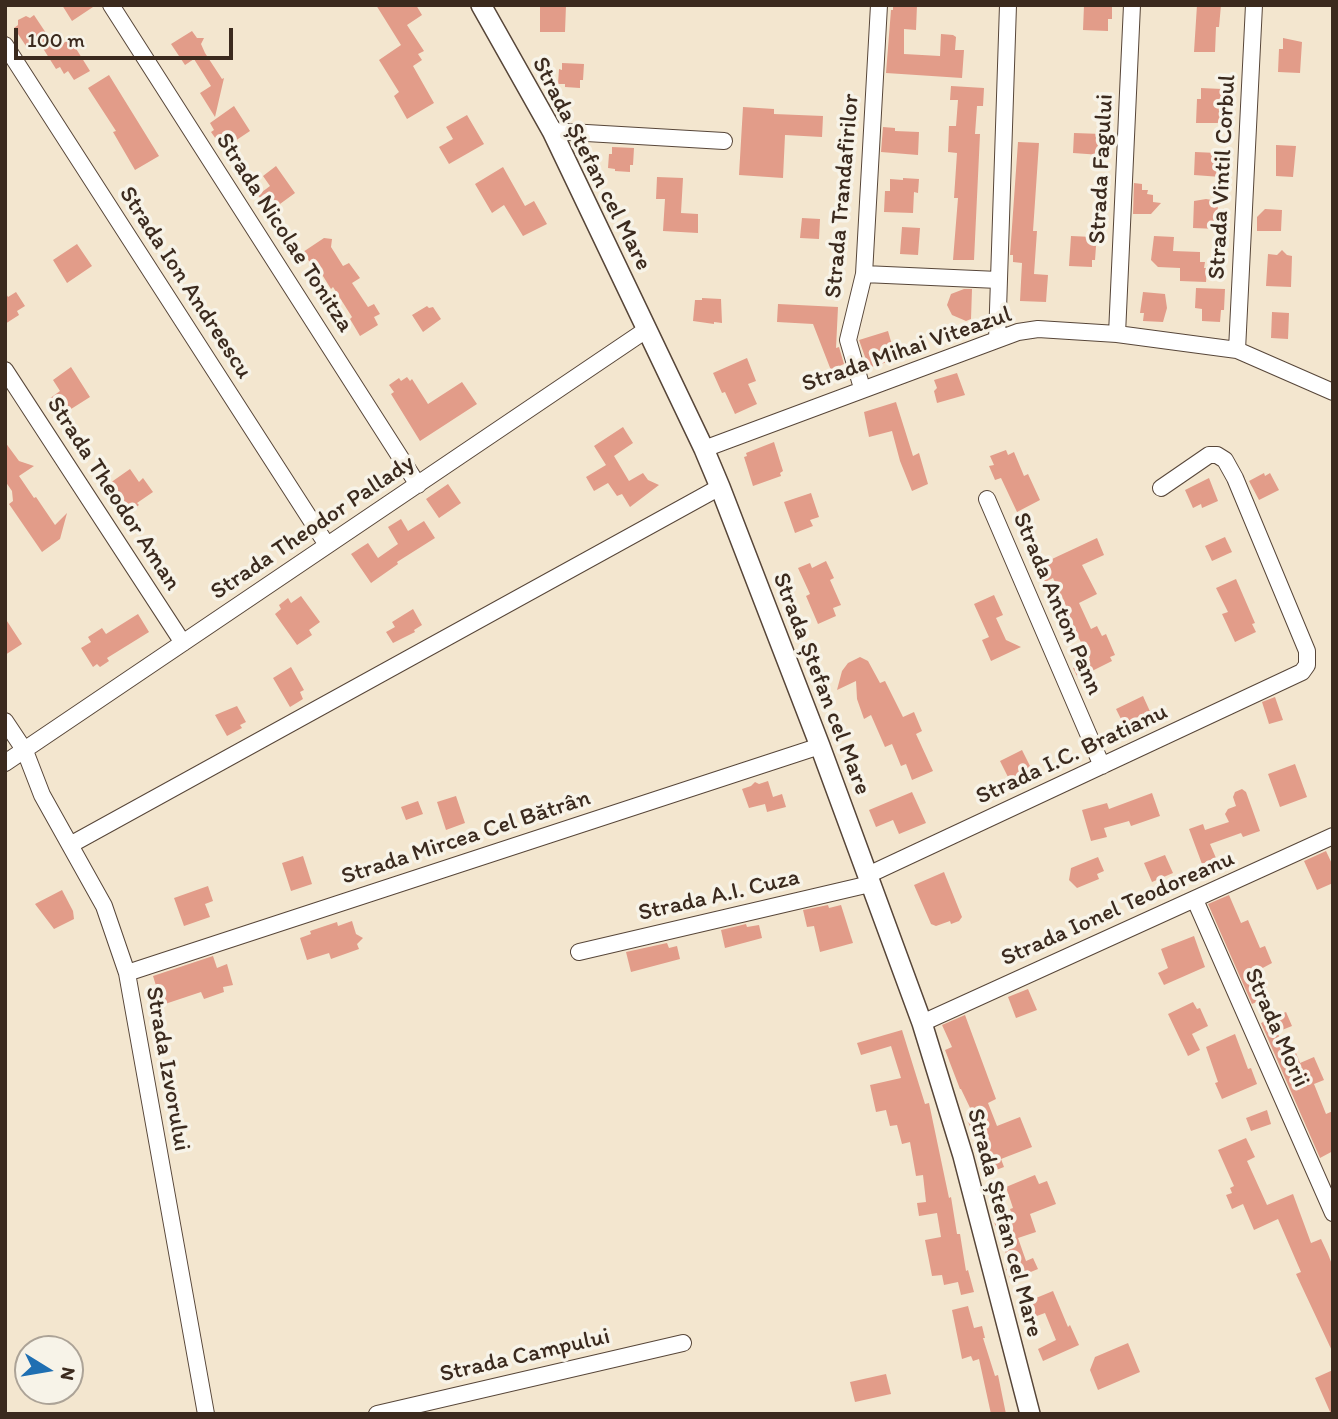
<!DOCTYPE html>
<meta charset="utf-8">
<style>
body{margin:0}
#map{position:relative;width:1338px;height:1419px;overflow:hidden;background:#f3e6cf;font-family:Itim,sans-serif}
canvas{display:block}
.frame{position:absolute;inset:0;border:7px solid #3b2a1e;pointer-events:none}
.north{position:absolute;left:14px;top:1335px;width:70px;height:70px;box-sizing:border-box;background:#f7f3e8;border:2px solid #aca397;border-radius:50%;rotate:101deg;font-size:19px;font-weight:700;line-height:28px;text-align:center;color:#3b2a1e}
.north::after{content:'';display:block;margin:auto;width:24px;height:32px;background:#1f6fb2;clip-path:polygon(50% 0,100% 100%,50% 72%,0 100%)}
.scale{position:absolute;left:14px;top:28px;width:219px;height:32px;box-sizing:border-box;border:4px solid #3b2a1e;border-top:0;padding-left:9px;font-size:21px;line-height:24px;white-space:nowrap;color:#3b2a1e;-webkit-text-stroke:5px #f7f3e8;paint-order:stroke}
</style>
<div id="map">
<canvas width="1338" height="1419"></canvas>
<div class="frame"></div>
<div class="north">N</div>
<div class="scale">100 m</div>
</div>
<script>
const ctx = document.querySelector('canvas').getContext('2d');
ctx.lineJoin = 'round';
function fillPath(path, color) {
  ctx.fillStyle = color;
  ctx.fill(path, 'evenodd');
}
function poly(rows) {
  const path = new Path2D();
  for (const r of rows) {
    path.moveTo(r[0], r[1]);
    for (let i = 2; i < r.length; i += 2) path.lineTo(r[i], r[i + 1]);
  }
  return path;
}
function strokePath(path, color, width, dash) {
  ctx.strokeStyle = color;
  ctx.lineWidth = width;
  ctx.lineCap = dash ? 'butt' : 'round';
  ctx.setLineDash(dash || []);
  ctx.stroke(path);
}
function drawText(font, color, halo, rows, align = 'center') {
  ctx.font = font + ' Itim,sans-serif';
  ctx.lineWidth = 7;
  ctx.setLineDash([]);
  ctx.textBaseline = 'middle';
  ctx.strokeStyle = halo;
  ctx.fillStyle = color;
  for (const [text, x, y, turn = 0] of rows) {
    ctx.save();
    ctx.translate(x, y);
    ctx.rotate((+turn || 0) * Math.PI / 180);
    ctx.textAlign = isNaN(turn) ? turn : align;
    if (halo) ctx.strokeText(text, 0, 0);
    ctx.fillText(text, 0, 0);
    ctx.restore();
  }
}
const building = poly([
 [62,5,96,5,72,21],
 [376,5,416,5,422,15,407,25,424,51,418,54,422,60,413,66,434,103,407,119,394,96,399,92,379,60,401,45],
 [540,5,566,5,565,32,540,32],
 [893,5,917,5,916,30,904,29,904,54,940,56,941,34,953,35,956,37,955,50,964,50,962,78,886,73,891,10,893,10],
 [1084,5,1112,5,1112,19,1108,19,1108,31,1083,30],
 [1197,5,1221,5,1219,27,1216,27,1215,52,1194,52],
 [34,15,56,48,70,39,90,71,74,80,68,71,64,74,60,67,56,69,39,42,28,49,14,28,18,25,18,20,26,16,30,18],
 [192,31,197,38,204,38,201,44,205,53,222,79,224,78,215,117,200,93,211,86,194,59,185,65,171,44],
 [1283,38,1302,42,1300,73,1278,72,1279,49,1283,49],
 [562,63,584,64,583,80,580,80,580,88,565,87,565,84,558,84,559,69,562,70],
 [109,75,159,156,135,170,113,132,116,131,88,88],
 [951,86,984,88,983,106,977,106,975,134,980,134,974,260,953,260,958,198,954,198,957,153,948,152,949,126,956,126,958,100,950,100],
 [1201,88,1222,89,1222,97,1226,97,1226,117,1220,117,1220,123,1196,123,1197,99,1201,99],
 [234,106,250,131,223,149,211,132,214,130,210,123],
 [743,107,774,109,774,114,823,116,822,137,785,135,783,178,739,175],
 [467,115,484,144,449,164,439,147,453,139,446,127],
 [883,127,895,128,895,131,919,132,918,155,881,152],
 [1074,133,1102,134,1101,155,1073,153],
 [1018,142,1039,143,1033,231,1037,231,1034,274,1048,275,1046,302,1020,301,1022,263,1013,262,1013,255,1010,255],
 [1276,145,1296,146,1293,177,1276,176],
 [612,147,634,148,633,165,630,165,630,172,615,171,615,169,608,168,609,154,612,154],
 [1195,152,1217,153,1217,161,1222,161,1221,177,1194,175],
 [276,166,295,193,269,212,258,195,270,186,263,176],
 [503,167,525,206,534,201,547,224,523,236,504,205,492,213,475,184],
 [657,177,683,178,681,213,698,214,698,233,663,231,665,199,656,199],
 [903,178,919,179,918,193,914,192,913,213,884,212,885,191,890,191,890,179,903,180],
 [1134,183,1142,184,1142,190,1148,190,1147,194,1153,195,1153,202,1161,203,1151,214,1133,214],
 [1206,199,1218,201,1217,229,1193,228,1194,201],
 [1265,209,1282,210,1281,231,1257,231,1257,217],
 [802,218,820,219,819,239,800,238],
 [902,227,920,228,918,255,900,254],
 [1071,236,1093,237,1093,246,1096,246,1095,260,1092,260,1092,267,1069,266],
 [1154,236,1174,237,1173,251,1200,252,1200,262,1205,262,1204,268,1207,268,1206,282,1180,281,1180,268,1158,267,1151,260],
 [324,238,332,239,331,247,343,266,349,263,360,278,352,283,368,307,374,304,380,314,374,317,378,325,360,336,350,319,352,317,333,287,331,289,318,268,315,270,303,252],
 [77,244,92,266,67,283,53,260],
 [1282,250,1287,255,1292,256,1291,287,1266,286,1268,254,1277,255],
 [1196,288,1225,289,1224,310,1221,310,1220,322,1202,321,1202,309,1195,308],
 [964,289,972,289,971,319,966,321,952,315,947,305,951,294],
 [5,292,8,297,16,292,25,306,17,311,19,315,5,324],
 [1143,292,1165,294,1167,308,1163,322,1143,321,1144,313,1140,313],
 [702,298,721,299,722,323,714,322,714,324,693,321,695,300,702,300],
 [778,304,838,307,836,348,839,347,844,364,835,368,834,378,813,324,777,322],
 [427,306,429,308,433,307,441,319,423,332,412,315],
 [1272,312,1289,313,1288,339,1271,338],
 [888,331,896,359,869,368,859,340],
 [747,358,756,381,748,384,757,404,735,414,725,392,722,393,713,373],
 [71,367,90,397,60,416,49,399,60,391,53,380],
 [957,373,965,395,937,403,934,391,937,388,934,380],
 [407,377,410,381,412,379,428,404,462,382,477,404,420,441,391,394,394,392,389,385,399,378,401,381],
 [896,402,913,456,919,453,928,484,912,491,900,461,892,431,869,437,864,412],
 [623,427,633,443,614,456,629,481,643,473,648,480,659,485,630,507,622,494,617,496,608,483,594,491,586,477,606,465,594,446],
 [5,442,19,461,34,466,19,476,34,498,36,497,55,525,67,513,60,539,42,552,9,504,13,501,12,491,5,481],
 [774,442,783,471,780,473,781,476,753,486,744,457,747,456,746,453],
 [1006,450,1008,455,1014,452,1024,476,1028,474,1040,500,1017,512,1001,478,995,480,989,466,994,465,990,456],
 [130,469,139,482,143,478,153,492,137,503,139,505,125,515,112,495,117,492,110,483],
 [1264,473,1265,476,1270,473,1279,490,1259,500,1249,481],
 [1209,478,1218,501,1202,508,1201,504,1193,508,1185,490],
 [448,484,461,503,439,518,426,499],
 [811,493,819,517,810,520,813,526,795,533,784,502],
 [401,519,408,531,424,521,435,538,397,562,398,564,371,583,351,554,368,543,378,558,398,544,388,527],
 [1225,537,1232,552,1212,561,1205,546],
 [1097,538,1104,555,1082,565,1097,594,1079,603,1091,629,1097,626,1102,636,1106,634,1115,655,1110,657,1112,661,1078,678,1073,668,1090,659,1073,627,1067,630,1060,614,1068,610,1053,578,1045,582,1037,566],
 [826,561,834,578,830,580,841,605,833,608,836,616,818,624,806,596,810,594,798,568,810,563,812,568],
 [1236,579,1255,623,1252,624,1256,632,1235,642,1222,614,1228,612,1216,588],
 [994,595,1003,615,996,618,1006,640,1021,647,991,661,982,640,989,637,974,604],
 [301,596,320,622,309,630,312,635,297,645,275,614,281,609,279,605,288,598,291,603],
 [413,609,422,625,414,630,415,632,393,643,386,632,395,627,392,622],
 [138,614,149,632,107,658,109,661,100,667,97,664,93,667,81,648,91,642,88,637,102,628,106,634],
 [5,618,22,644,5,655],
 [860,657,868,661,880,683,885,681,903,717,914,712,922,731,916,734,933,771,912,780,906,764,901,766,892,744,885,747,871,715,864,719,857,699,856,681,837,690,842,671,848,663],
 [291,667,304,690,300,692,303,699,290,707,273,678],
 [1143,696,1153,718,1145,722,1142,729,1136,726,1131,728,1124,725,1116,709],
 [1275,697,1283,720,1269,724,1262,702],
 [237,706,246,722,240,725,242,728,227,736,215,715],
 [1022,750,1033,772,1011,783,1000,761],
 [1295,764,1307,797,1280,807,1268,774],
 [768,781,773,797,782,794,786,807,767,812,765,804,749,808,742,789,751,786,755,782,759,784],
 [1242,789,1246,792,1260,831,1243,837,1241,833,1210,844,1216,858,1202,864,1189,829,1203,824,1205,830,1229,822,1225,814,1228,809,1236,806,1233,797,1235,792],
 [912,792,926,823,899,834,893,820,876,827,869,810],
 [1152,793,1160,816,1131,826,1129,821,1104,828,1107,837,1091,841,1082,810,1107,803,1109,809],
 [456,796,465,823,446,830,437,802],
 [418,801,423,814,406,820,401,807],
 [1326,851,1333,866,1333,883,1317,890,1304,861],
 [1165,855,1173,873,1152,882,1144,863],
 [303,856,312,884,291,891,282,863],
 [1098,857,1104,871,1097,874,1099,879,1077,888,1069,880,1071,868],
 [944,872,962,917,959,921,951,924,950,921,936,926,931,924,914,885],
 [208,886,213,901,205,904,210,917,184,926,174,898],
 [62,890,73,911,74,919,54,929,35,904],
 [1229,895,1241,923,1248,920,1260,948,1265,946,1272,963,1259,970,1267,987,1262,990,1264,995,1259,997,1261,1000,1252,1004,1208,904],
 [828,905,829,908,841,905,853,943,820,952,814,926,807,927,803,910],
 [352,921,356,934,363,938,357,944,359,949,331,959,329,953,307,960,300,938,311,934,310,931,337,922,338,926],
 [746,924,747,927,759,925,762,938,725,948,721,930],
 [1194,936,1205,967,1164,985,1158,973,1168,968,1161,949],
 [667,943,669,948,677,946,680,959,631,972,626,952],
 [213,956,217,968,227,964,233,985,223,987,224,992,204,999,201,992,162,1005,153,976],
 [1028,989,1037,1010,1016,1018,1008,997],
 [1193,1002,1197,1009,1200,1008,1208,1026,1192,1034,1200,1050,1188,1056,1168,1014],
 [1286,1012,1292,1026,1277,1032,1289,1056,1296,1053,1300,1063,1314,1057,1324,1080,1314,1084,1326,1114,1333,1111,1333,1151,1320,1158,1261,1023],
 [965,1015,996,1099,988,1103,997,1126,1020,1117,1032,1147,1001,1159,1004,1167,986,1174,974,1142,976,1141,966,1117,973,1114,961,1089,960,1089,945,1050,952,1047,942,1025],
 [902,1030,925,1104,929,1103,949,1198,951,1197,957,1234,960,1234,966,1271,968,1270,974,1292,961,1295,958,1282,944,1285,942,1275,932,1276,925,1240,941,1237,937,1213,919,1216,917,1203,926,1202,923,1175,916,1176,910,1142,902,1144,897,1125,890,1126,886,1110,876,1112,870,1085,901,1078,891,1046,861,1055,857,1043],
 [1235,1034,1248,1069,1251,1068,1257,1084,1222,1099,1215,1083,1218,1082,1206,1047],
 [1267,1110,1271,1124,1251,1131,1246,1118],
 [1246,1138,1255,1157,1247,1161,1267,1205,1293,1194,1311,1243,1321,1239,1328,1254,1333,1267,1333,1353,1296,1274,1301,1272,1278,1219,1254,1230,1243,1204,1232,1209,1226,1195,1232,1193,1230,1188,1234,1186,1218,1150],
 [1035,1175,1039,1184,1047,1181,1056,1204,1030,1214,1036,1232,1018,1238,1026,1261,1033,1258,1038,1269,1011,1280,1006,1269,1011,1267,993,1219,1011,1212,1010,1209,1013,1208,1006,1187],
 [1053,1291,1068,1327,1070,1325,1079,1345,1043,1361,1038,1349,1056,1340,1045,1313,1034,1317,1032,1313,1024,1316,1019,1305],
 [968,1306,974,1328,982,1326,985,1338,983,1338,995,1376,998,1375,1006,1414,991,1414,979,1359,973,1361,971,1356,962,1359,952,1310],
 [1128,1343,1140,1372,1098,1390,1090,1370,1095,1357],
 [1333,1370,1333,1414,1331,1414,1315,1378],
 [886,1374,891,1394,855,1402,850,1382]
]);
const minor = poly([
 [111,5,418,485],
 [5,45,327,545],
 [552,131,724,141],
 [864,274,998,280],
 [1117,334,1132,5],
 [997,340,1008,5],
 [1237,350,1254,5],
 [5,370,183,643],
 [862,388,848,340,864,274,879,5],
 [704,449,1018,332,1038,329,1117,334,1237,350,1333,392],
 [987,499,1102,766],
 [5,721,25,751,42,795,104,906,127,973,206,1414],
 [5,763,646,330],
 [70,845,720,487],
 [868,875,1302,672,1307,665,1307,651,1235,478,1225,460,1217,455,1209,455,1161,488],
 [1195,900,1333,1213],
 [579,952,870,884],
 [127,973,820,746],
 [922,1023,1333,836],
 [377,1414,683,1343]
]);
const tertiary = poly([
 [481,5,552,131,704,449,720,487,820,746,922,1023,963,1156,1030,1414]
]);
const streetNames = [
 ["Strada Ștefan cel Mare",591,164,63],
 ["Strada Fagului",1102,169,-87],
 ["Strada Vintil Corbul",1223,177,-87],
 ["Strada Trandafirilor",843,196,-85],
 ["Strada Nicolae Tonitza",284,233,57],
 ["Strada Ion Andreescu",185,283,57],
 ["Strada Mihai Viteazul",907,350,-19],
 ["Strada Theodor Aman",113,494,57],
 ["Strada Theodor Pallady",313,528,-34],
 ["Strada Anton Pann",1057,604,67],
 ["Strada Ștefan cel Mare",821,684,69],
 ["Strada I.C. Bratianu",1072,755,-25],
 ["Strada Mircea Cel Bătrân",466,838,-18],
 ["Strada A.I. Cuza",719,896,-13],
 ["Strada Ionel Teodoreanu",1118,909,-24],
 ["Strada Morii",1276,1028,66],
 ["Strada Izvorului",167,1069,80],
 ["Strada Ștefan cel Mare",1004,1223,75],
 ["Strada Campului",525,1356,-13]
];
fillPath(building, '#e29c89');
strokePath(minor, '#574639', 18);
strokePath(tertiary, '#574639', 22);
strokePath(minor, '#fff', 16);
strokePath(tertiary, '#fff', 19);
drawText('24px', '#3b2a1e', '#f7f3e8', streetNames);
</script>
